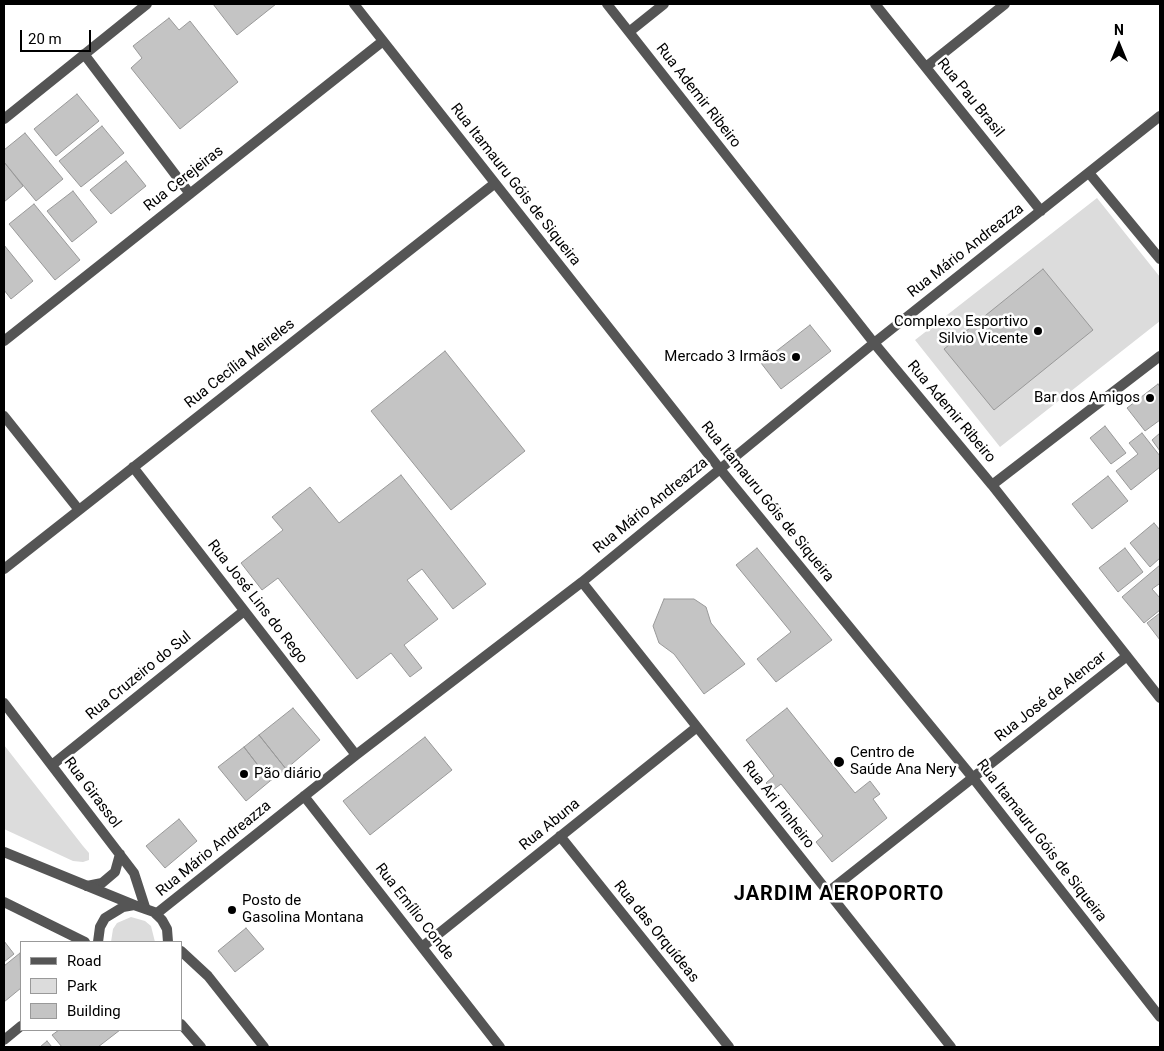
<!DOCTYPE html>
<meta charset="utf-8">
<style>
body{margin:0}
#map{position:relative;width:1164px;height:1051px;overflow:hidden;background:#fff;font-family:Roboto,sans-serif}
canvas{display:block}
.frame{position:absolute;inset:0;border:5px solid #000;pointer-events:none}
.legend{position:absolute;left:20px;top:941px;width:162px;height:90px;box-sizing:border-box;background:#fff;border:1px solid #999;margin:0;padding:6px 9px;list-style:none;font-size:15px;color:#000}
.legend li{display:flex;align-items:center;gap:10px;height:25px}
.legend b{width:25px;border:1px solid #999}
.north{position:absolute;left:1094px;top:20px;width:50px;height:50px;-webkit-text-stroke:4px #fff;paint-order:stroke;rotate:0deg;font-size:14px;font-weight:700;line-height:20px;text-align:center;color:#000}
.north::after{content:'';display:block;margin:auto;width:18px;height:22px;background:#000;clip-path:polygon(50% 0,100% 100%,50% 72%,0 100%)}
.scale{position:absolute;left:20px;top:30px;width:71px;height:22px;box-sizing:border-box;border:2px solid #000;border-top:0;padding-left:6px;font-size:15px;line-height:18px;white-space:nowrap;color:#000;-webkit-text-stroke:4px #fff;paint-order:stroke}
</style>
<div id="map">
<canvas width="1164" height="1051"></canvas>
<div class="frame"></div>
<ul class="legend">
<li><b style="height:6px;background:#555"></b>Road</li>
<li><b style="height:14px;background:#dcdcdc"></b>Park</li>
<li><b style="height:14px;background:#c4c4c4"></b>Building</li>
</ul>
<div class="north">N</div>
<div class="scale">20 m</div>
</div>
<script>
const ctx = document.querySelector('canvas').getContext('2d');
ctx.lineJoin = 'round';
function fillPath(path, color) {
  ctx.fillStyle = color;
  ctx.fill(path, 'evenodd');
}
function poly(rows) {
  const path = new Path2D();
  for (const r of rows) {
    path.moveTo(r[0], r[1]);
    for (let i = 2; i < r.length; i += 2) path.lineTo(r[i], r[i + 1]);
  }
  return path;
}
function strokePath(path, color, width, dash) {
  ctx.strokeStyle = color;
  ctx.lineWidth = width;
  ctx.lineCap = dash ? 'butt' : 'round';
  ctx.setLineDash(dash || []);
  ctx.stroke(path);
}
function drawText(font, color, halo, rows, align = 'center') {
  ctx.font = font + ' Roboto,sans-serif';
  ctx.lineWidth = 5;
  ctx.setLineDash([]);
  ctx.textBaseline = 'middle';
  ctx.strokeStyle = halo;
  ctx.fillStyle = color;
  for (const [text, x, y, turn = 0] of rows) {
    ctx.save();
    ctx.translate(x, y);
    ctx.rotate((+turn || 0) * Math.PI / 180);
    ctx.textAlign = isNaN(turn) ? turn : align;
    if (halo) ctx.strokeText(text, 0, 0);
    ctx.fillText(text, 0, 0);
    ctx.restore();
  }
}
const green = poly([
 [1097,198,1160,277,1160,321,1000,447,915,340],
 [4,745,83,846,89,853,89,860,83,862,73,861,4,829],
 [131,917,145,921,151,926,155,942,111,942,113,929,117,923]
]);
const building = poly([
 [213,4,276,4,237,35,213,4],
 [169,18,179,30,190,21,238,82,180,129,131,68,142,58,133,46,169,18],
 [77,94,99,121,56,156,34,129,77,94],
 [102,126,124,153,81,187,59,161,102,126],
 [25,133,63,179,36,201,4,162,4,150,25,133],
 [126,161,146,186,111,214,90,190,126,161],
 [4,162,23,186,4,202,4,162],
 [73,191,97,222,72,242,47,211,73,191],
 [34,204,80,260,55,280,9,224,34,204],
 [4,245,33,281,11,299,4,290,4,245],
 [1043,269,1093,330,994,410,944,349,1043,269],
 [810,325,831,351,781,389,761,363,810,325],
 [445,351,525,451,451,510,371,411,445,351],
 [1158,384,1160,387,1160,420,1145,431,1127,408,1158,384],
 [1105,426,1126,453,1111,464,1090,438,1105,426],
 [1142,433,1160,456,1160,467,1131,490,1116,471,1138,454,1129,443,1142,433],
 [1160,433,1160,451,1152,440,1160,433],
 [401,475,486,584,453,609,422,569,407,580,438,619,404,645,422,668,410,677,391,653,357,679,278,578,262,590,241,563,283,530,272,517,310,487,339,523,401,475],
 [1108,476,1128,501,1092,529,1072,504,1108,476],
 [1154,523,1160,530,1160,558,1150,567,1130,543,1154,523],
 [757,548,832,640,776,682,757,659,791,632,736,565,757,548],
 [1125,548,1143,572,1118,592,1099,568,1125,548],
 [1160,565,1160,586,1159,584,1152,589,1160,598,1160,610,1144,623,1122,597,1160,565],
 [664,599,694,599,706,607,711,623,745,664,704,694,674,654,659,643,653,626,664,599],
 [1160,613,1160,640,1147,623,1160,613],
 [293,708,320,740,286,769,259,735,293,708],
 [787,708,855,793,870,781,880,794,873,799,887,818,832,862,816,842,823,836,781,784,773,790,766,783,774,776,746,740,787,708],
 [259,735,286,769,270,781,244,747,259,735],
 [425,737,452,770,370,835,343,801,425,737],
 [244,747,270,781,246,801,218,767,244,747],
 [179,819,197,841,165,868,146,846,179,819],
 [246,928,264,949,235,972,218,951,246,928],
 [4,941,14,954,4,962,4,941],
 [20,953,21,988,4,1002,4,966,20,953],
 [59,1030,120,1030,98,1047,62,1047,52,1035,59,1030],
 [47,1041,52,1047,40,1047,47,1041]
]);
const minor = poly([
 [354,4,720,469,973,778,1160,1017],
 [607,4,874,343,992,485,1160,698],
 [875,4,1041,211],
 [629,32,664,4],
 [84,54,190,194],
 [926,67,1005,4],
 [4,119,147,4],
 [1089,173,1160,259],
 [4,341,383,41],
 [4,416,79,510],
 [133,467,356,755],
 [992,485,1160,356],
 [4,569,494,184],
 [582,582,951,1047],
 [4,703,134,873,145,907],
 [52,765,244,611],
 [304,796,500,1047],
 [560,836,729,1047],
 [87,886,102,883,115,872,120,854],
 [828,892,1127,656],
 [156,914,356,755,582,582,874,343,1160,116],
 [422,947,697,727],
 [4,1040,21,1026]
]);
const tertiary = poly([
 [4,852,134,905],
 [4,902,85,942],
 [98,942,100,927,105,918,123,907,134,905,154,912,162,920,167,929,168,942],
 [181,951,208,976,264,1047],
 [181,1024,201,1047]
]);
const markers = [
 [1038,331,5,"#000"],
 [796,357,5,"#000"],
 [1150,398,5,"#000"],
 [839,762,6,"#000"],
 [244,774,5,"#000"],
 [232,910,5,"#000"]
];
const streetNames = [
 ["Rua Ademir Ribeiro",698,96,52],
 ["Rua Pau Brasil",970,98,51],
 ["Rua Cerejeiras",184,179,-38],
 ["Rua Itamauru Góis de Siqueira",515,185,52],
 ["Rua Mário Andreazza",966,251,-38],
 ["Rua Cecília Meireles",240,364,-38],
 ["Rua Ademir Ribeiro",951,412,50],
 ["Rua Itamauru Góis de Siqueira",767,502,51],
 ["Rua Mário Andreazza",651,506,-39],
 ["Rua José Lins do Rego",257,602,52],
 ["Rua Cruzeiro do Sul",139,676,-39],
 ["Rua José de Alencar",1051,697,-38],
 ["Rua Girassol",92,793,53],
 ["Rua Ari Pinheiro",778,805,52],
 ["Rua Abuna",550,825,-39],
 ["Rua Itamauru Góis de Siqueira",1041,841,52],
 ["Rua Mário Andreazza",214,849,-39],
 ["Rua Emílio Conde",414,912,52],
 ["Rua das Orquídeas",656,932,51]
];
const poiNames = [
 ["Complexo Esportivo",1028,322],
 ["Silvio Vicente",1028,339],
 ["Mercado 3 Irmãos",786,357],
 ["Bar dos Amigos",1140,398],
 ["Centro de",850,753,"left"],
 ["Saúde Ana Nery",850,770,"left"],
 ["Pão diário",254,774,"left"],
 ["Posto de",242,901,"left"],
 ["Gasolina Montana",242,918,"left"]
];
const districtNames = [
 ["JARDIM AEROPORTO",839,895]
];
fillPath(green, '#dcdcdc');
fillPath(building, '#c4c4c4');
strokePath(building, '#999', 1);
strokePath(minor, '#555', 10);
strokePath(tertiary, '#555', 10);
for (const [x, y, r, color] of markers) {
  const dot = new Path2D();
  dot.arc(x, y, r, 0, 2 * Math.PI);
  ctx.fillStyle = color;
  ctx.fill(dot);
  strokePath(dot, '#fff', 2);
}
drawText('15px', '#000', '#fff', streetNames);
drawText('15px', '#000', '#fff', poiNames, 'right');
ctx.letterSpacing = '1px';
drawText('bold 20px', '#000', '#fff', districtNames);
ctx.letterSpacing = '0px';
</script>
